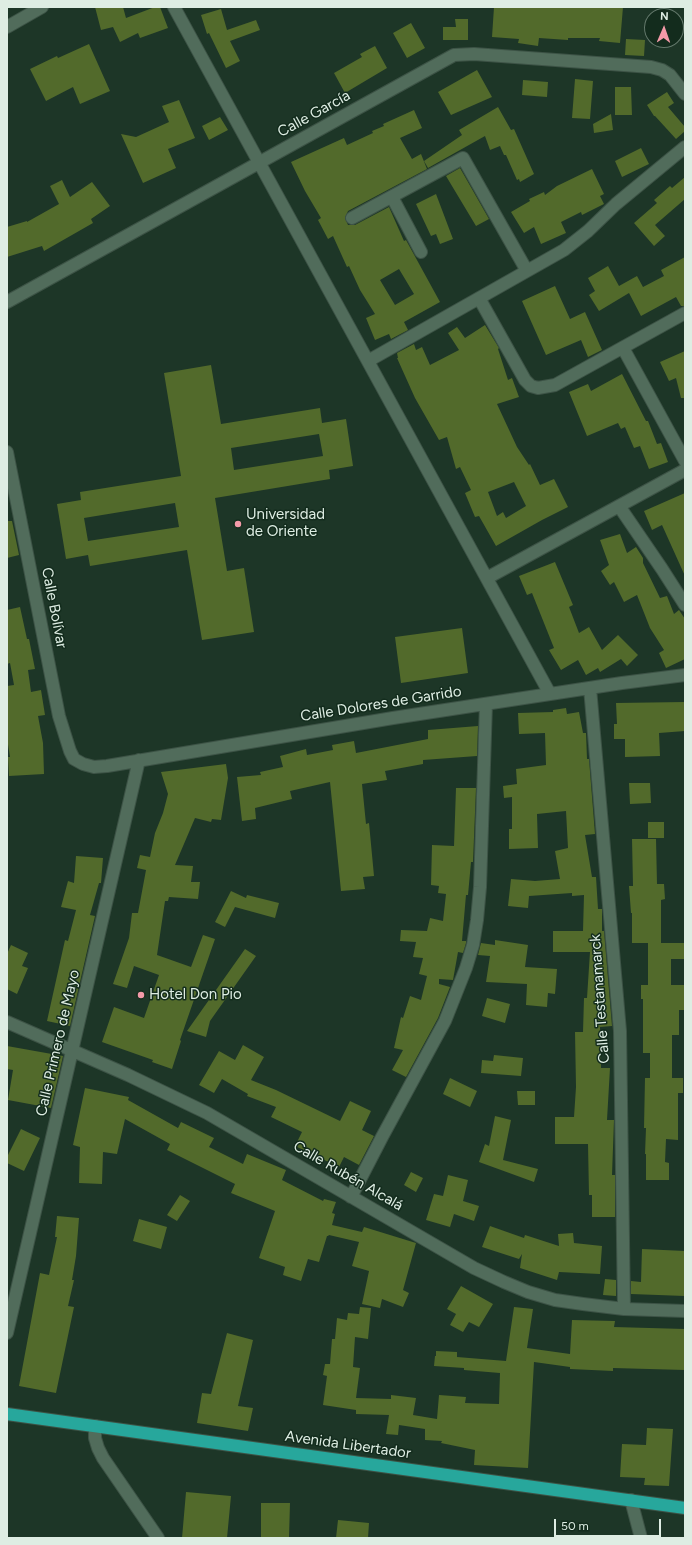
<!DOCTYPE html>
<meta charset="utf-8">
<style>
body{margin:0}
#map{position:relative;width:692px;height:1545px;overflow:hidden;background:#1d3627;font-family:Figtree,sans-serif}
canvas{display:block}
.frame{position:absolute;inset:0;border:8px solid #deede3;pointer-events:none}
.north{position:absolute;left:644px;top:8px;width:40px;height:40px;box-sizing:border-box;background:#132c1d;border:1px solid #64796c;border-radius:50%;rotate:2deg;font-size:11px;font-weight:700;line-height:16px;text-align:center;color:#deede3}
.north::after{content:'';display:block;margin:auto;width:14px;height:18px;background:#f39aa8;clip-path:polygon(50% 0,100% 100%,50% 72%,0 100%)}
.scale{position:absolute;left:554px;top:1519px;width:107px;height:18px;box-sizing:border-box;border:2px solid #deede3;border-top:0;padding-left:5px;font-size:12px;line-height:14px;white-space:nowrap;color:#deede3;-webkit-text-stroke:3px #132c1d;paint-order:stroke}
</style>
<div id="map">
<canvas width="692" height="1545"></canvas>
<div class="frame"></div>
<div class="north">N</div>
<div class="scale">50 m</div>
</div>
<script>
const ctx = document.querySelector('canvas').getContext('2d');
ctx.lineJoin = 'round';
function fillPath(path, color) {
  ctx.fillStyle = color;
  ctx.fill(path, 'evenodd');
}
function poly(rows) {
  const path = new Path2D();
  for (const r of rows) {
    path.moveTo(r[0], r[1]);
    for (let i = 2; i < r.length; i += 2) path.lineTo(r[i], r[i + 1]);
  }
  return path;
}
function strokePath(path, color, width, dash) {
  ctx.strokeStyle = color;
  ctx.lineWidth = width;
  ctx.lineCap = dash ? 'butt' : 'round';
  ctx.setLineDash(dash || []);
  ctx.stroke(path);
}
function drawText(font, color, halo, rows, align = 'center') {
  ctx.font = font + ' Figtree,sans-serif';
  ctx.lineWidth = 3;
  ctx.setLineDash([]);
  ctx.textBaseline = 'middle';
  ctx.strokeStyle = halo;
  ctx.fillStyle = color;
  for (const [text, x, y, turn = 0] of rows) {
    ctx.save();
    ctx.translate(x, y);
    ctx.rotate((+turn || 0) * Math.PI / 180);
    ctx.textAlign = isNaN(turn) ? turn : align;
    if (halo) ctx.strokeText(text, 0, 0);
    ctx.fillText(text, 0, 0);
    ctx.restore();
  }
}
const building = poly([
 [95,7,123,7,126,18,155,7,160,7,168,28,140,38,138,33,120,42,113,27,101,30],
 [494,7,623,7,620,43,599,41,600,38,568,38,568,40,539,38,538,46,518,43,519,39,492,37],
 [221,9,227,30,256,20,260,30,230,41,240,61,226,68,209,33,207,34,201,15],
 [455,19,468,19,468,40,443,40,443,27,456,27],
 [411,23,425,48,407,58,393,33],
 [626,39,645,40,644,56,625,55],
 [89,44,110,91,80,104,73,87,46,101,30,69,57,56,58,58],
 [375,46,387,68,345,93,334,73,362,57,360,54],
 [477,70,492,97,451,115,438,92],
 [575,79,593,81,590,119,572,118],
 [523,80,548,82,547,97,522,95],
 [615,87,631,87,632,115,615,115],
 [667,92,674,103,668,107,685,127,685,131,676,139,655,116,654,116,647,105],
 [179,100,195,138,168,149,176,168,143,183,121,134,136,137,169,122,162,106],
 [498,107,511,130,514,129,534,174,520,182,519,179,517,180,506,155,504,155,500,146,490,150,485,136,428,168,424,161,462,135,459,130],
 [414,110,422,128,400,138,412,159,421,154,427,169,348,211,345,218,348,225,355,225,389,207,404,241,406,240,440,302,404,322,408,330,391,339,389,334,375,340,366,318,375,314,360,290,349,266,347,267,333,236,328,239,318,220,321,218,305,191,291,162,344,138,347,145,373,133,372,131,384,126,383,124],
 [399,269,414,294,395,305,380,280],
 [611,114,613,130,594,133,593,124],
 [220,117,228,130,209,140,202,126],
 [641,148,649,164,622,177,615,161],
 [460,168,489,219,476,226,446,176],
 [592,169,604,194,600,196,604,204,582,215,581,212,561,222,566,233,541,244,534,227,524,233,511,212,530,201,529,199,544,192,545,195,557,186],
 [685,177,685,199,655,225,665,236,654,246,634,223,657,203,654,200,670,186,672,188],
 [62,180,70,197,92,182,110,206,91,219,93,223,44,251,42,246,7,257,7,227,27,221,27,222,59,204,50,186],
 [436,194,453,239,440,244,436,234,431,236,416,204],
 [685,257,685,306,681,306,676,297,641,316,629,293,599,311,589,295,595,291,588,278,608,266,619,286,637,276,643,287,664,276,661,270],
 [555,286,570,319,585,312,602,350,588,357,581,340,546,355,522,301],
 [485,325,499,348,498,349,508,380,512,378,519,397,497,404,517,447,529,465,530,464,540,485,554,479,568,507,542,520,496,546,479,516,475,517,465,493,471,490,460,467,456,469,447,437,439,440,415,398,397,358,398,358,397,353,414,344,416,350,422,347,430,365,459,350,448,333,457,327,465,338],
 [514,482,526,506,506,518,503,512,497,516,488,492],
 [685,351,685,398,681,398,676,378,669,381,660,362],
 [211,365,221,424,320,408,322,423,346,419,353,466,329,470,330,479,215,498,227,571,244,568,254,632,202,640,187,550,90,566,88,555,66,559,57,504,81,500,80,492,181,476,164,373],
 [319,434,323,456,234,470,231,448],
 [175,503,179,527,88,541,84,518],
 [622,374,646,421,648,421,657,444,661,443,668,462,649,469,640,446,634,448,625,427,621,429,618,423,587,436,569,392,588,384,591,391],
 [685,493,685,576,662,525,652,530,644,511],
 [7,521,12,521,19,555,7,558],
 [620,534,627,553,636,547,643,558,643,563,660,598,667,596,674,614,679,610,685,619,685,659,666,668,659,653,664,650,650,628,637,595,624,602,614,582,610,585,601,571,609,565,600,540],
 [555,562,573,605,569,607,579,633,589,627,602,650,618,635,638,655,627,666,621,659,600,672,598,668,586,675,578,660,561,670,549,650,554,648,532,593,527,595,519,576],
 [20,607,27,639,29,639,35,669,28,670,31,692,41,690,45,715,38,716,43,743,44,774,9,776,8,757,10,757,7,738,7,686,14,685,10,663,7,664,7,610],
 [462,628,468,673,401,683,395,637],
 [685,702,685,731,659,733,660,756,625,757,625,739,614,739,614,724,617,724,616,703],
 [566,708,567,714,579,712,583,733,586,733,587,759,589,759,595,834,585,835,592,877,596,877,598,909,602,909,602,931,604,931,612,1026,600,1027,601,1068,610,1068,607,1120,614,1120,612,1175,615,1175,615,1217,592,1217,592,1195,589,1195,588,1144,555,1144,555,1117,574,1117,576,1087,575,1032,583,1032,584,998,587,998,590,952,553,952,553,931,583,931,584,895,572,896,572,893,529,896,528,908,508,906,511,879,535,881,560,879,555,851,568,848,566,811,537,814,538,848,509,849,509,829,512,829,512,797,504,798,503,786,517,784,516,769,546,765,545,733,519,734,518,713,553,712,553,710],
 [478,726,477,756,423,760,423,764,385,771,387,780,362,784,366,824,369,823,374,876,363,877,365,889,341,891,330,782,290,791,292,799,255,808,256,819,242,821,237,777,261,775,260,772,283,767,280,756,306,749,307,755,333,750,332,745,354,741,356,753,428,739,428,730],
 [226,764,228,778,221,820,212,819,211,822,195,818,175,865,193,866,191,882,200,882,198,899,169,897,168,901,165,901,157,955,191,967,203,935,215,939,180,1040,181,1041,172,1069,152,1062,153,1060,102,1042,114,1007,144,1018,159,975,134,966,127,988,113,984,129,938,132,913,138,913,146,870,137,868,140,855,150,857,155,833,163,813,168,794,161,772],
 [629,783,650,783,651,803,630,804],
 [456,788,476,788,473,862,471,862,468,895,466,895,462,941,466,941,466,943,463,953,458,952,453,980,439,979,439,984,450,987,438,1018,406,1077,392,1070,403,1050,394,1048,401,1017,403,1018,410,996,421,1000,427,976,419,974,423,958,413,957,416,942,400,941,401,930,427,931,430,918,443,921,446,894,438,893,439,886,431,885,432,845,454,846],
 [648,822,664,822,664,838,648,838],
 [632,839,656,839,657,884,664,884,665,899,661,900,661,943,685,943,685,959,671,959,671,985,685,985,685,1010,679,1010,679,1035,672,1035,672,1078,683,1078,683,1093,678,1093,678,1140,666,1139,665,1162,669,1163,669,1180,646,1180,646,1154,645,1154,646,1128,644,1128,645,1078,650,1078,650,1053,643,1053,643,999,641,999,641,985,648,985,648,943,632,943,632,913,631,913,629,886,633,886],
 [76,856,103,858,101,883,99,883,90,915,95,916,70,1026,47,1021,65,940,68,941,76,910,61,907,68,881,74,883],
 [231,891,246,898,247,895,279,903,275,918,235,907,225,927,215,922],
 [495,940,528,945,525,967,557,969,555,994,548,993,547,1007,526,1005,527,984,486,982,490,956,478,955,481,943,495,945],
 [11,945,28,953,22,966,28,968,17,994,7,989,7,954],
 [245,949,256,956,210,1021,206,1037,187,1031],
 [487,998,510,1004,505,1023,482,1016],
 [243,1045,264,1057,251,1080,276,1090,340,1121,350,1101,371,1111,362,1130,374,1136,359,1165,344,1157,339,1167,295,1146,302,1132,271,1117,276,1107,247,1096,248,1094,222,1079,214,1093,199,1085,219,1051,235,1060],
 [7,1046,63,1056,51,1108,8,1100,13,1070,7,1069],
 [494,1055,523,1058,521,1076,481,1073,482,1060,493,1061],
 [450,1078,477,1091,470,1107,443,1094],
 [85,1088,129,1097,128,1100,178,1128,181,1122,214,1138,209,1147,243,1164,247,1154,286,1170,282,1180,323,1201,324,1199,336,1202,332,1213,335,1214,332,1225,362,1232,364,1227,416,1243,403,1290,409,1293,403,1307,382,1299,380,1308,362,1304,369,1271,352,1266,359,1242,329,1235,328,1236,327,1236,319,1262,308,1259,301,1281,283,1275,285,1267,259,1258,275,1211,231,1193,235,1184,167,1150,170,1144,125,1119,117,1154,103,1152,102,1184,79,1183,80,1147,73,1145],
 [517,1091,535,1091,535,1105,518,1105],
 [495,1116,511,1120,503,1160,538,1169,534,1182,479,1162,485,1144,489,1146],
 [21,1129,40,1138,24,1171,7,1163,7,1157],
 [411,1172,423,1178,416,1192,404,1185],
 [448,1175,468,1180,463,1201,479,1206,474,1221,454,1214,450,1227,426,1220,434,1194,443,1196],
 [180,1195,190,1201,177,1221,167,1215],
 [57,1216,79,1218,76,1256,72,1280,74,1280,68,1306,74,1307,56,1393,19,1386,40,1273,49,1275,57,1237,55,1237],
 [139,1219,167,1227,161,1249,133,1241],
 [490,1226,524,1238,525,1235,559,1246,558,1234,573,1233,574,1243,602,1246,600,1274,559,1272,557,1280,520,1268,522,1254,519,1259,482,1247],
 [642,1249,685,1251,685,1296,631,1294,631,1281,641,1282],
 [605,1279,616,1280,616,1296,603,1295],
 [461,1286,493,1304,479,1327,469,1322,463,1332,450,1325,456,1314,447,1309],
 [360,1307,371,1308,368,1339,355,1337,353,1367,360,1368,356,1398,391,1399,391,1395,416,1398,413,1415,437,1419,439,1395,466,1397,465,1403,499,1404,500,1373,464,1370,464,1368,434,1366,435,1356,436,1356,436,1351,457,1352,457,1357,506,1361,514,1307,533,1309,527,1348,570,1354,572,1320,615,1321,614,1327,685,1329,685,1370,613,1368,613,1371,570,1369,570,1367,534,1362,528,1468,474,1465,475,1450,441,1443,442,1441,425,1440,425,1429,399,1425,398,1435,386,1434,389,1415,356,1414,356,1410,323,1405,327,1376,323,1375,325,1364,330,1364,332,1339,335,1339,337,1318,347,1320,348,1313,359,1314],
 [227,1333,253,1340,238,1406,253,1408,248,1431,197,1423,202,1393,211,1394],
 [647,1428,673,1429,669,1486,644,1485,645,1478,620,1477,622,1444,646,1445],
 [186,1492,231,1496,227,1538,182,1538],
 [261,1503,290,1503,289,1538,261,1538],
 [338,1520,369,1523,368,1538,336,1538]
]);
const street = poly([
 [174,7,550,694],
 [7,27,42,7],
 [392,197,421,252],
 [352,218,463,158,527,271],
 [479,298,525,380,531,386,538,388,555,385,685,313],
 [7,302,454,55,474,54,651,67,662,70,670,75,685,94],
 [623,348,685,461],
 [368,361,564,250,588,231,616,204,685,147],
 [7,452,59,716,70,751,74,759,83,764,94,767,107,766,393,718,622,683,685,675],
 [619,506,662,569,685,605],
 [487,578,685,470],
 [590,688,620,1031,624,1309],
 [7,1022,128,1075,207,1113,474,1268,504,1282,528,1292,555,1300,583,1304,624,1309,685,1311],
 [351,1197,382,1137,445,1021,466,968,473,945,477,920,480,887,486,704],
 [7,1333,139,760],
 [95,1426,95,1438,98,1448,103,1458,158,1538],
 [631,1500,641,1538]
]);
const highway = poly([
 [7,1414,685,1508]
]);
const markers = [
 [238,524,4,"#f39aa8"],
 [141,995,4,"#f39aa8"]
];
const streetNames = [
 ["Calle García",314,114,-29],
 ["Calle Bolívar",54,608,79],
 ["Calle Dolores de Garrido",381,704,-9],
 ["Calle Testanamarck",600,999,-94],
 ["Calle Primero de Mayo",58,1043,-77],
 ["Calle Rubén Alcalá",348,1176,30],
 ["Avenida Libertador",348,1445,8]
];
const poiNames = [
 ["Universidad",246,515],
 ["de Oriente",246,532],
 ["Hotel Don Pio",149,995]
];
fillPath(building, '#526a2b');
strokePath(street, '#3d5346', 14);
strokePath(highway, '#3d5346', 14);
strokePath(street, '#516c5b', 12);
strokePath(highway, '#27a79c', 12);
for (const [x, y, r, color] of markers) {
  const dot = new Path2D();
  dot.arc(x, y, r, 0, 2 * Math.PI);
  ctx.fillStyle = color;
  ctx.fill(dot);
  strokePath(dot, '#132c1d', 1.5);
}
drawText('15px', '#deede3', '#132c1d', streetNames);
drawText('15px', '#deede3', '#132c1d', poiNames, 'left');
</script>
